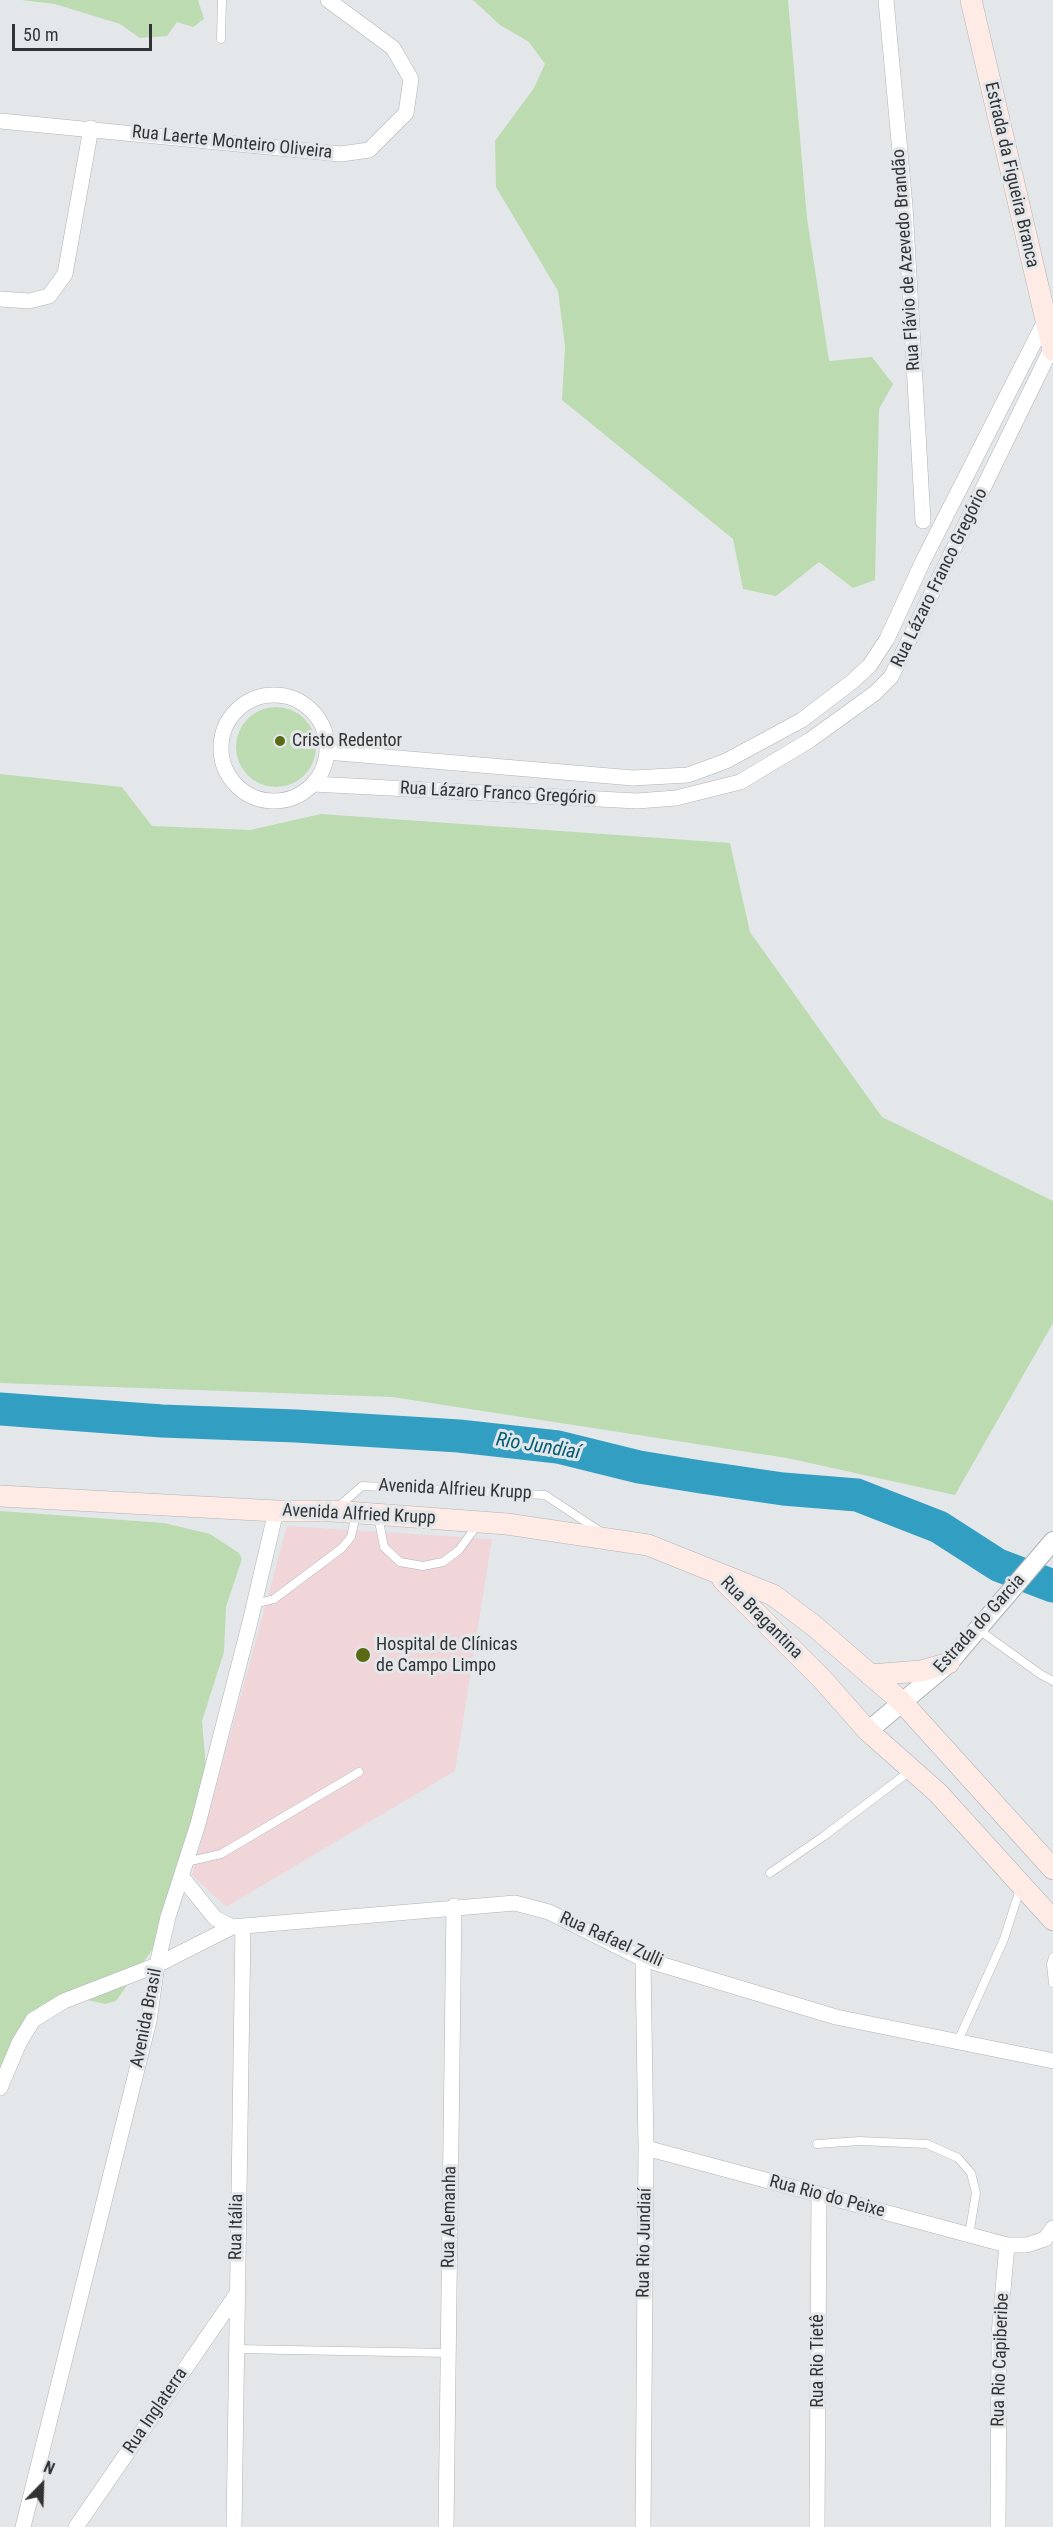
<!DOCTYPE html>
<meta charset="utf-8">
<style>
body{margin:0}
#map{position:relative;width:1053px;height:2527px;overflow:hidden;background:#e4e7ea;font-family:"Roboto Condensed",sans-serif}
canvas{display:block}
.north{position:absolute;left:12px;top:2455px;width:60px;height:60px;-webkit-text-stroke:4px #e4e7ea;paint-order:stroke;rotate:23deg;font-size:16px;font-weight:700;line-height:24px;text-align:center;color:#323335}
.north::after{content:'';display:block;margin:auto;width:21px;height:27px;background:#323335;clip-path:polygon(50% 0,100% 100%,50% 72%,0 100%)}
.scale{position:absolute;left:12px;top:24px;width:140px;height:27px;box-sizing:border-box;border:3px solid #323335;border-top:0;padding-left:8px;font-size:18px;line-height:21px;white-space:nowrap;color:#323335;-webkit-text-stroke:4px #e4e7ea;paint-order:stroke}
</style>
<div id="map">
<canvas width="1053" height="2527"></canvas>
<div class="north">N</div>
<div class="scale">50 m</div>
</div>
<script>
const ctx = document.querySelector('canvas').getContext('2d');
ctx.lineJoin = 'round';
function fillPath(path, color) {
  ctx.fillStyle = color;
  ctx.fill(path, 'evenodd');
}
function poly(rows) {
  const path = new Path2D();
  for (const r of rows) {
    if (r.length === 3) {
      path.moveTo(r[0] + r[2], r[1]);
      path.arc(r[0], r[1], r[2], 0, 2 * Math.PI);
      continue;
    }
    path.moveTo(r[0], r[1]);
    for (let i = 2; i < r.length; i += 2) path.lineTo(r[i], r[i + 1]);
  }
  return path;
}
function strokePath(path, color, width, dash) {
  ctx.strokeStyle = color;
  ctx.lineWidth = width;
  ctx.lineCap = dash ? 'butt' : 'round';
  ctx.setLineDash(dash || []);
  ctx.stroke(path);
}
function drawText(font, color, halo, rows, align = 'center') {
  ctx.font = font + ' "Roboto Condensed",sans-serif';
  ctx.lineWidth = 6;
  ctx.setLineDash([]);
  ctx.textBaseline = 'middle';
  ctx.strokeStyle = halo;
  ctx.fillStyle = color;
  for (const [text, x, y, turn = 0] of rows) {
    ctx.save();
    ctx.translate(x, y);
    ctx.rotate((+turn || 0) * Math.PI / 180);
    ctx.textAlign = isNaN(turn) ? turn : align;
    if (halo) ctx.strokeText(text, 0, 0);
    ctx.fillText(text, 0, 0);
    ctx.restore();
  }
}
const medical = poly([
 [287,1526,492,1539,455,1771,226,1907,192,1875]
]);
const green = poly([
 [21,0,198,0,204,19,193,27,177,22,167,36,140,38,120,24,55,4],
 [473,0,788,0,807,218,829,361,872,357,893,384,879,409,875,580,853,588,819,562,776,596,743,589,733,539,562,400,565,346,558,291,496,187,495,141,534,88,545,64,529,42,500,25],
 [276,747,40],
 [0,774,122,787,152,826,250,830,321,814,730,843,750,932,882,1117,1053,1201,1053,1323,955,1495,787,1458,392,1397,0,1383],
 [0,1511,164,1523,210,1534,239,1553,242,1559,226,1607,224,1652,202,1721,207,1780,157,1943,116,2001,105,2004,71,1996,53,1999,36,2013,0,2074]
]);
const river = poly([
 [0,1409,162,1421,296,1426,459,1436,558,1447,639,1467,701,1477,783,1489,857,1495,939,1527,998,1565,1053,1586]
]);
const service = poly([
 [221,39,222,0],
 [338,1507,362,1486,545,1495,601,1532],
 [378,1516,384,1547,400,1562,423,1566,443,1562,459,1550,478,1524],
 [255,1604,274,1599,342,1548,351,1537,356,1514],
 [979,1630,1040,1674,1053,1681],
 [186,1862,221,1854,359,1772],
 [770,1873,824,1836,910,1771],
 [1053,1957,1051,1964,1053,1983],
 [958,2041,1004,1939,1020,1889],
 [817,2144,860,2141,927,2144,958,2158,971,2173,976,2193,969,2235],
 [236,2349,448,2353]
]);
const minor = poly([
 [886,0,905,206,923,521],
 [0,121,341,154,369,150,406,113,411,79,393,48,328,0],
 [0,299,29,301,49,296,65,274,91,128],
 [274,748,53],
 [327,752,633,778,688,775,726,761,802,720,853,681,870,665,887,639,923,561,1045,321],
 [313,784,637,801,676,798,740,782,810,740,875,693,891,677,1052,347],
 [181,1876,215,1918,232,1927],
 [0,2088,19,2043,33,2020,64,2001,157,1965,232,1927,515,1903,549,1912,643,1959,836,2017,1053,2061],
 [646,2148,1007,2245,1027,2245,1045,2239,1053,2228],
 [23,2527,149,2021,157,1965,168,1917,198,1824,250,1622,276,1511],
 [76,2527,236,2295],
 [234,2527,243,1926],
 [446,2527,454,1906],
 [643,2527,646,2148,643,1959],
 [817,2527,819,2195],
 [998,2527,999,2335,1007,2245]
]);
const tertiary = poly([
 [868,1731,949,1663,1053,1541]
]);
const secondary = poly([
 [971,0,1053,350],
 [0,1496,276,1511,333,1511,507,1524,648,1545,773,1595,813,1625,902,1702,1053,1869],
 [723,1580,822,1679,868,1731,938,1793,1053,1920],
 [870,1675,921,1671,949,1663]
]);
const markers = [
 [280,741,6,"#596914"],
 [363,1655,8,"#596914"]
];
const streetNames = [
 ["Rua Laerte Monteiro Oliveira",232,143,6],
 ["Estrada da Figueira Branca",1011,175,77],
 ["Rua Flávio de Azevedo Brandão",907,260,-94],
 ["Rua Lázaro Franco Gregório",940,578,-64],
 ["Rua Lázaro Franco Gregório",498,794,3],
 ["Avenida Alfrieu Krupp",455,1490,3],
 ["Avenida Alfried Krupp",359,1515,3],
 ["Rua Bragantina",761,1618,45],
 ["Estrada do Garcia",980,1624,-48],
 ["Rua Rafael Zulli",611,1940,24],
 ["Avenida Brasil",147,2018,-79],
 ["Rua Rio do Peixe",827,2197,15],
 ["Rua Alemanha",450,2217,-89],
 ["Rua Itália",237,2227,-89],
 ["Rua Rio Jundiaí",645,2243,-89],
 ["Rua Rio Capiberibe",1001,2360,-88],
 ["Rua Rio Tietê",818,2361,-90],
 ["Rua Inglaterra",156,2411,-56]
];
const poiNames = [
 ["Cristo Redentor",292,741],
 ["Hospital de Clínicas",376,1645],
 ["de Campo Limpo",376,1666]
];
const waterNames = [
 ["Rio Jundiaí",538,1447,9]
];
fillPath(medical, '#f0d5d9');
fillPath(green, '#bcdbb1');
strokePath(river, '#329fc2', 33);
strokePath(service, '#b0b3b6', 9);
strokePath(minor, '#b0b3b6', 16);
strokePath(tertiary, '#b0b3b6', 20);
strokePath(secondary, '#b0b3b6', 22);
strokePath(service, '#fff', 8);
strokePath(minor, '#fff', 15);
strokePath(tertiary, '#fff', 18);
strokePath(secondary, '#feebe6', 21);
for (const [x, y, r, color] of markers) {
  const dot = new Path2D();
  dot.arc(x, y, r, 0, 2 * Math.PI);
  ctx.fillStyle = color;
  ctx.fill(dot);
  strokePath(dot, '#e4e7ea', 2);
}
drawText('18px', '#323335', '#e4e7ea', streetNames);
drawText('18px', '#323335', '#e4e7ea', poiNames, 'left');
drawText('italic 20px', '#005c75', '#e4e7ea', waterNames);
</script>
